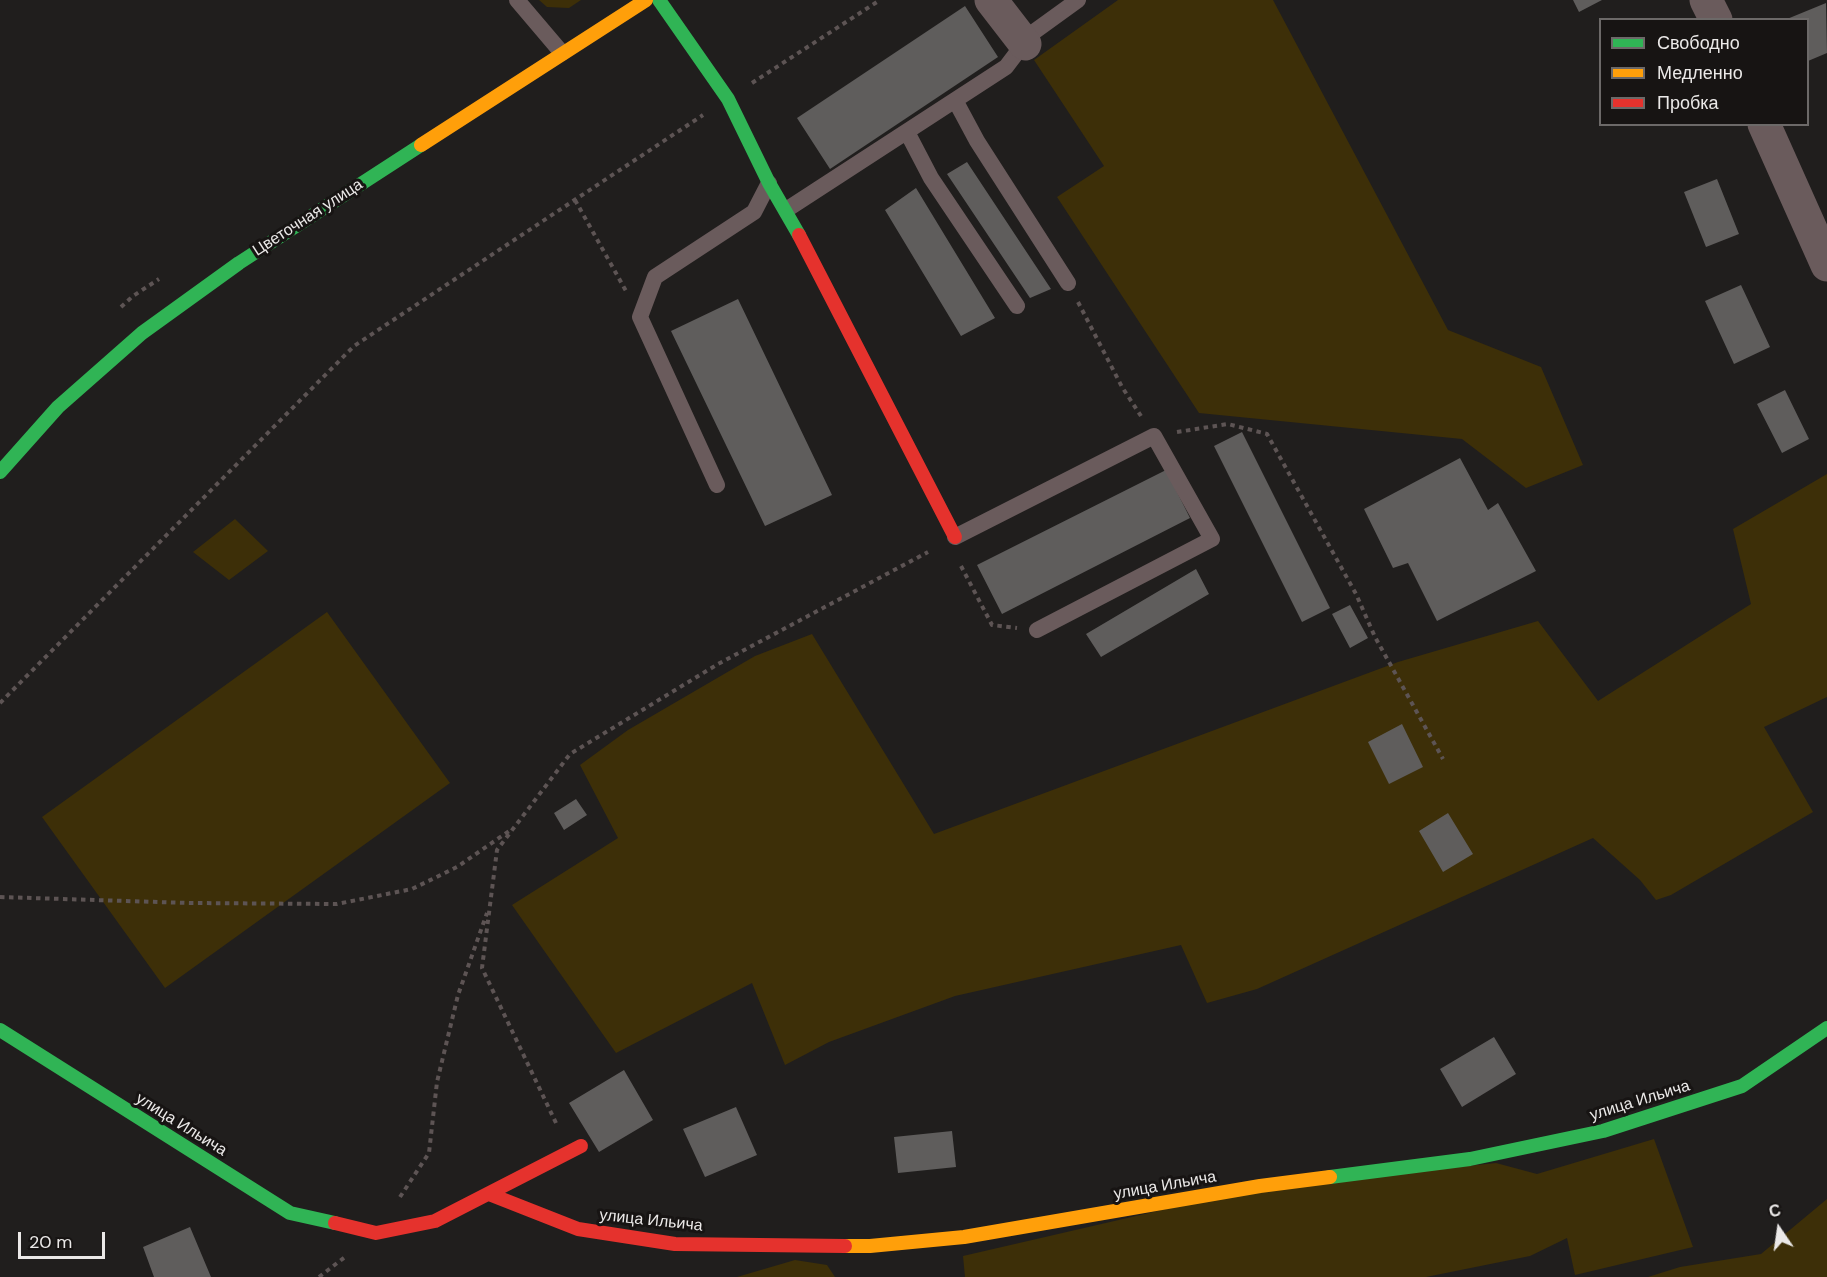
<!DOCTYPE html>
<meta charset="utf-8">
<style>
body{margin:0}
#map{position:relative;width:1827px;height:1277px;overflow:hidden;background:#201e1d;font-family:"DM Sans",sans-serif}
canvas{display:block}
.legend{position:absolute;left:1599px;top:18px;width:210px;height:108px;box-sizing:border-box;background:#171413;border:2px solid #6c6968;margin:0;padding:8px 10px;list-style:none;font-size:18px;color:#ebe9e8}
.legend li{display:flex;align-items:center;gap:12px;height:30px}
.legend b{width:30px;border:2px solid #6c6968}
.north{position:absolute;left:1749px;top:1199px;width:60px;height:60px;-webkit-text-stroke:4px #171413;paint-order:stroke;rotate:347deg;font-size:16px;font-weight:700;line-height:24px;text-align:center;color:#ebe9e8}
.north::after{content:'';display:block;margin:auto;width:21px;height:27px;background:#ebe9e8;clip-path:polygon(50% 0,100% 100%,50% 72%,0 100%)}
.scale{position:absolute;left:18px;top:1232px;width:87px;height:27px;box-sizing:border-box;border:3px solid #ebe9e8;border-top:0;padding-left:8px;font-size:18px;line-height:21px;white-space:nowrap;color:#ebe9e8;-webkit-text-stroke:4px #171413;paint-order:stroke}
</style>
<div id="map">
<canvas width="1827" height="1277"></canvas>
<ul class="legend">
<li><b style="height:8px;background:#30b455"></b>Свободно</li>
<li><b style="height:8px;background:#ff9f0a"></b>Медленно</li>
<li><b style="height:8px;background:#e5322d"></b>Пробка</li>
</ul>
<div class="north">С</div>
<div class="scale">20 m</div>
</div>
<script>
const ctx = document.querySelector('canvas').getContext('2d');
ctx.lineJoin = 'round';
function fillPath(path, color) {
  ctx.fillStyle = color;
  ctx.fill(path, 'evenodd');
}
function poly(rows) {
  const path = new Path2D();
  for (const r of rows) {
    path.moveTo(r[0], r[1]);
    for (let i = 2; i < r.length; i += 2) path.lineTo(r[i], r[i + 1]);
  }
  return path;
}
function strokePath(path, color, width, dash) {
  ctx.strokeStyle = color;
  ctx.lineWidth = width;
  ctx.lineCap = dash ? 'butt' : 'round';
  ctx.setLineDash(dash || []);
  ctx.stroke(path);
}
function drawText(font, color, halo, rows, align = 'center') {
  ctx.font = font + ' "DM Sans",sans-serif';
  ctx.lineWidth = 6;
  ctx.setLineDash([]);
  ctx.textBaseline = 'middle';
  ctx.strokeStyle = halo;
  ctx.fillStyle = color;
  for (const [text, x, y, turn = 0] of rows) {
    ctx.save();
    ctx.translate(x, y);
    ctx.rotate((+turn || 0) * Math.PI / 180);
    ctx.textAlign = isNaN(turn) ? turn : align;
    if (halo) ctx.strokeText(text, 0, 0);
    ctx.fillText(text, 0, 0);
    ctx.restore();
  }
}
const green = poly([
 [539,0,581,0,569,8,547,7],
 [1118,0,1273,0,1448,330,1541,367,1583,465,1526,488,1462,439,1199,413,1057,197,1104,166,1034,60],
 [1827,474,1827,697,1764,727,1813,812,1671,895,1656,900,1640,880,1593,838,1257,989,1207,1003,1181,945,955,996,829,1042,785,1065,752,983,616,1053,512,905,618,838,580,765,628,730,755,656,812,634,934,834,1398,662,1538,621,1598,701,1751,604,1733,529],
 [235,519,268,551,229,580,193,552],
 [327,612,450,783,165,988,42,817],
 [1654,1139,1693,1247,1575,1275,1567,1238,1530,1256,1426,1277,965,1277,963,1256,1257,1188,1496,1163,1537,1174],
 [1827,1199,1827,1277,1648,1277,1680,1267,1761,1254],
 [795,1260,827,1265,835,1277,737,1277]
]);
const building = poly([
 [1573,0,1602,0,1579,12],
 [1826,3,1827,53,1808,61,1808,20,1787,19],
 [965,6,998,57,830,169,797,118],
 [967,162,1051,289,1030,298,947,174],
 [1717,179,1739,234,1706,247,1684,192],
 [916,188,995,318,961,336,885,210],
 [1741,285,1770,347,1734,364,1705,301],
 [738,299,832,495,765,526,671,331],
 [1785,390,1809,439,1782,453,1757,404],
 [1242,432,1330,608,1302,622,1214,446],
 [1460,458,1488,510,1498,503,1536,571,1437,621,1408,563,1393,568,1364,509],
 [1166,470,1190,518,1002,614,977,565],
 [1196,569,1209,594,1101,657,1086,634],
 [1350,605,1368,638,1350,648,1332,614],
 [1402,724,1423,767,1389,784,1368,742],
 [576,799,587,815,564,830,554,813],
 [1448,813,1473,854,1443,872,1419,831],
 [1494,1037,1516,1074,1462,1107,1440,1069],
 [624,1070,653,1120,599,1152,569,1103],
 [736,1107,757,1155,705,1177,683,1129],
 [952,1131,956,1167,898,1173,894,1137],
 [190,1227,211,1277,154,1277,143,1247]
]);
const path = poly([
 [752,83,880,0],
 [575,200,626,291],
 [1078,302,1122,387,1141,416],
 [121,307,133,296,159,279],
 [1177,432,1228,424,1267,434,1356,594,1375,637,1443,759],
 [961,566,992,625,1017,628],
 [0,703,354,346,703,115],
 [0,897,189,903,337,904,412,889,457,867,512,829],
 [556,1123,482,968,497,850,570,754,718,664,928,552],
 [400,1197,429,1153,437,1082,458,995,487,913],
 [319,1277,345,1257]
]);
const lane = poly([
 [517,0,562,53],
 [955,100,977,141,1068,283],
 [907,132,931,178,1017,306],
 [786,210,1006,67,1031,34,1078,0],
 [717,485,640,317,655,277,754,212,769,183],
 [955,537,1154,436,1212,539,1037,630]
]);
const street = poly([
 [991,0,1025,44],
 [1706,0,1716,20],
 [1764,124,1827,265]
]);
const fast = poly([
 [659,0,728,99,769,183,799,235],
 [0,472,58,407,142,333,239,263,421,145],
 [0,1030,290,1213,335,1223],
 [1330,1177,1470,1159,1603,1131,1742,1086,1827,1028]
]);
const slow = poly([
 [421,145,646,0],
 [845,1246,870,1246,964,1237,1260,1186,1330,1177]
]);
const jam = poly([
 [799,235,955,537],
 [489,1194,578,1229,675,1244,845,1246],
 [335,1223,376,1233,435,1221,581,1146]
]);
const streetNames = [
 ["Цветочная улица",308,218,-33],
 ["улица Ильича",1640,1101,-17],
 ["улица Ильича",181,1125,32],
 ["улица Ильича",1165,1186,-10],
 ["улица Ильича",651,1221,6]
];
fillPath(green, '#3d2f08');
fillPath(building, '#5f5d5c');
strokePath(path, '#5d5454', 4, [4.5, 4.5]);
strokePath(lane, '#6a5b5c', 16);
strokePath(street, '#6a5b5c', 33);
strokePath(fast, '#30b455', 14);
strokePath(slow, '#ff9f0a', 14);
strokePath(jam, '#e5322d', 14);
drawText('16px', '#ebe9e8', '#171413', streetNames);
</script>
